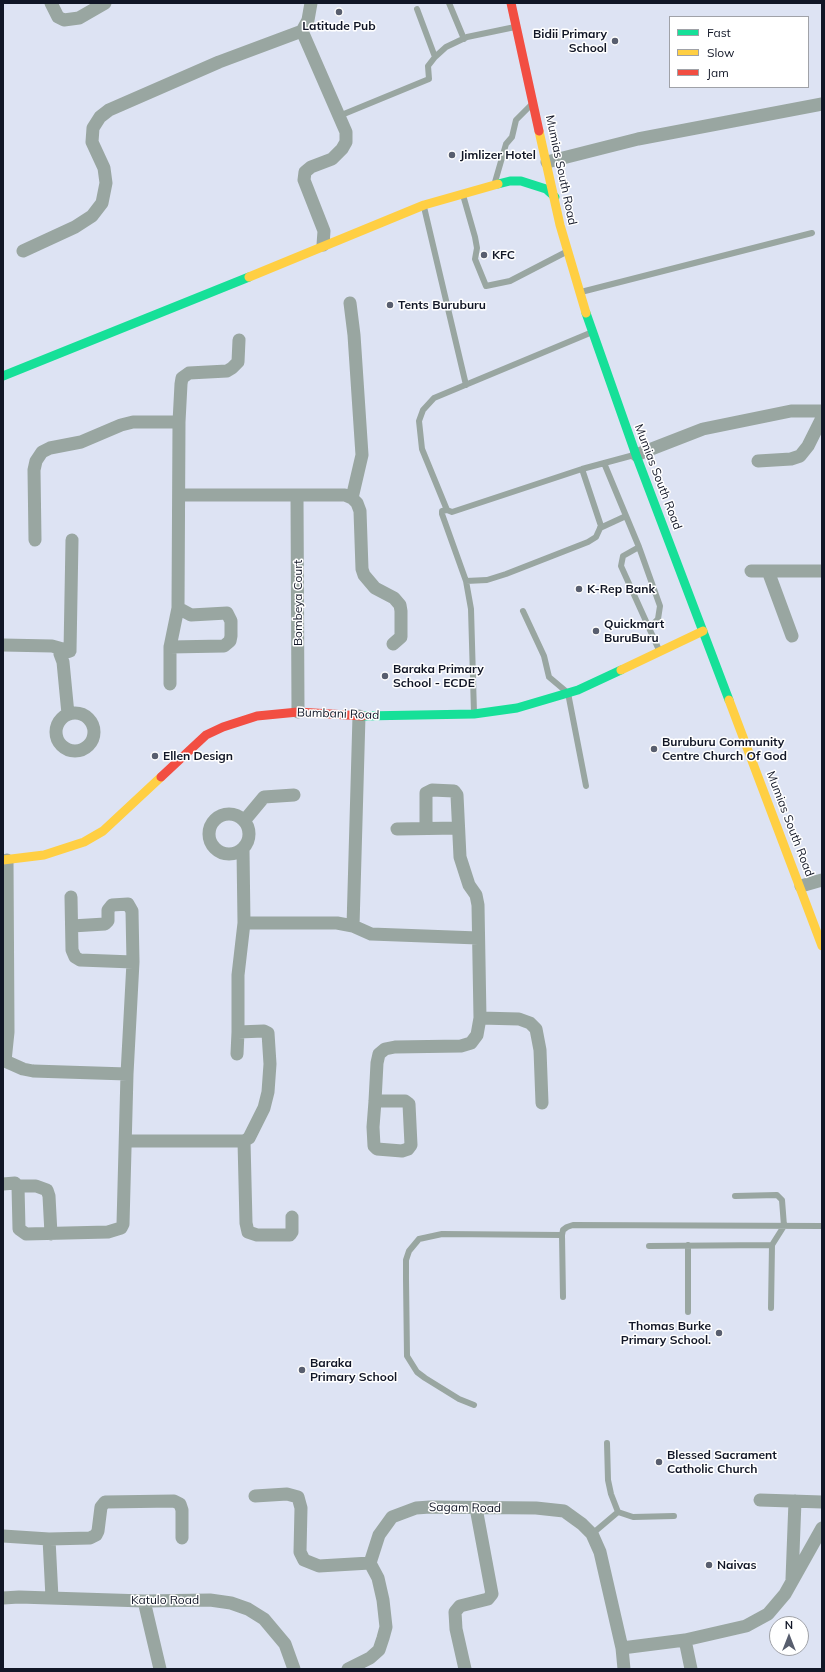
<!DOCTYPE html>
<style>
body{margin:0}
#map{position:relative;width:825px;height:1672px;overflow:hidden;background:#dde3f3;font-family:Mulish,sans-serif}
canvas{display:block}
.frame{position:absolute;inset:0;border:4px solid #111626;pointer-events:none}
.legend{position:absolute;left:669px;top:16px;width:140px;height:72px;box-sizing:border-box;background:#fff;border:1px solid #a0a2a8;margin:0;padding:5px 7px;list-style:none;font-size:12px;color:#111626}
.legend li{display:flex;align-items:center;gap:8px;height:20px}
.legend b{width:20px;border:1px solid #a0a2a8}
.north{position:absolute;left:769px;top:1616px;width:40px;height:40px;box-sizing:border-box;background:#fff;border:1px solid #a0a2a8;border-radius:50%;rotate:0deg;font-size:11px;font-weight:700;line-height:16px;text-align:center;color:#111626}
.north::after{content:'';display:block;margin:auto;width:14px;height:18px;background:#585e6e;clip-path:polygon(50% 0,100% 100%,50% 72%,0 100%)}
</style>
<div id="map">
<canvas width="825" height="1672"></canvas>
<div class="frame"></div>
<ul class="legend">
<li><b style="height:5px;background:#16e098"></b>Fast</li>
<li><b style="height:5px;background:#ffcf43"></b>Slow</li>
<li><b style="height:5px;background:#f24e42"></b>Jam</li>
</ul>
<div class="north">N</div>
</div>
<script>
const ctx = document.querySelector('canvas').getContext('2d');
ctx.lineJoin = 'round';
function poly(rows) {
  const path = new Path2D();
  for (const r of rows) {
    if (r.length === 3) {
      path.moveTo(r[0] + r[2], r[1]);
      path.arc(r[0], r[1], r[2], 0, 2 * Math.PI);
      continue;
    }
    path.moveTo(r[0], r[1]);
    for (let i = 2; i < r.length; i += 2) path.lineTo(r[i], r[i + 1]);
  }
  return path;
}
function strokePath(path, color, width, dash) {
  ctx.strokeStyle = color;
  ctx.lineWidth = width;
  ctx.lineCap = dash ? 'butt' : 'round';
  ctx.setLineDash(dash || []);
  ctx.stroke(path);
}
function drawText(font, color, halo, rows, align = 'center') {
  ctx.font = font + ' Mulish,sans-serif';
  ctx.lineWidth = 3;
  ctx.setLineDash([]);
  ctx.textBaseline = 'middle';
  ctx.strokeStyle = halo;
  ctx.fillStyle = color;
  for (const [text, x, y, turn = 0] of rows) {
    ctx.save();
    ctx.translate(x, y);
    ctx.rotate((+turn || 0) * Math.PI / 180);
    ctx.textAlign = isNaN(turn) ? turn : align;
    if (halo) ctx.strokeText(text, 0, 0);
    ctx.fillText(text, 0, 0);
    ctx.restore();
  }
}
const lane = poly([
 [449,3,464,39],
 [417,9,435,57],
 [339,116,429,79,428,66,435,57,446,47,467,37,515,27],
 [495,182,506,144,512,137,516,120,531,105],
 [463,195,475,237,477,248,475,259,486,286,510,281,566,252],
 [424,207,466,385],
 [581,292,812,233],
 [590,333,434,398,423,410,419,421,422,449,447,510,452,512,582,469,634,455],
 [604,463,639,547,660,606,658,619,649,628],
 [447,510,442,511,442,514,466,581,471,609,474,713],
 [600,528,626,516],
 [639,547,623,556,621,566,659,650],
 [466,581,487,580,506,574,588,542,596,537,601,526,582,469],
 [523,611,544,656,549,677,568,693,586,786],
 [735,1196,777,1195,782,1200,784,1226,772,1245,771,1308],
 [688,1245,688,1312],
 [649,1246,772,1245],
 [563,1297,562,1235,563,1230,567,1227,573,1225,822,1226],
 [474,1405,459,1399,425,1378,417,1372,407,1356,406,1279,406,1260,409,1251,419,1239,442,1234,562,1235],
 [607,1443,608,1480,611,1494,618,1512],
 [592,1534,618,1512,633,1517,674,1516]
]);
const street = poly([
 [51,3,58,17,64,20,79,18,105,3],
 [302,31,308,20,311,3],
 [547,162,638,139,822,104],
 [23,251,75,227,92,216,102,203,106,183,104,168,92,142,93,128,100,117,109,110,219,62,302,31,346,132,346,142,342,149,332,159,311,167,305,172,304,180,324,231,323,245],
 [350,303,354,335,362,455,352,498],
 [636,455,703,429,791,411,822,411],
 [758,461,791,459,800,456,808,446,822,418],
 [179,495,345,495,352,498,357,503,360,511,362,569,364,575,375,588,394,598,400,605,401,611,401,637,393,644],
 [297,495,298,712],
 [35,540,34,470,36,461,42,452,50,448,81,442,121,425,133,422,179,422],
 [751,571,822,571],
 [768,571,792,636],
 [3,645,52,646,70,651,60,654,63,662,68,714],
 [170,647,224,646,230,641,231,636,231,621,227,613,191,615,178,608],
 [70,651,72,540],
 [170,684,170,647,178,608,179,422,181,384,182,378,189,373,227,371,232,368,238,362,239,340],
 [75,732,19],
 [229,834,20],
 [244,821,264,797,294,795],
 [397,829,458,828],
 [243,850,244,923],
 [801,886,822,880],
 [71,897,72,950,75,957,80,960,133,962,127,1074],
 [72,926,105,924,108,921,108,910,112,905,128,904,132,911,133,962],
 [353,926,371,934,478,938],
 [480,1018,519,1019,530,1023,536,1029,540,1050,542,1103],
 [238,1032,238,975,244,923,337,923,353,926,359,716],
 [375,1101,405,1101,409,1104,411,1145,408,1149,402,1151,377,1149,374,1146,373,1127,375,1101,377,1063,379,1054,385,1049,395,1047,461,1046,471,1043,477,1035,480,1018,478,905,476,895,469,885,460,857,457,795,454,791,432,790,426,793,426,828],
 [126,1141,244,1141,249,1138,264,1108,268,1092,270,1064,268,1033,264,1031,238,1032,237,1054],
 [244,1141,246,1223,248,1232,257,1235,290,1235,292,1232,292,1217],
 [3,1184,15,1183,18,1186,19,1229,26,1234,108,1232,121,1228,123,1224,127,1074,33,1071,23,1069,5,1061,8,1032,7,860],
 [18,1186,36,1186,47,1190,49,1196,51,1234],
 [255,1496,287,1494,298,1497,301,1508,300,1552,304,1560,319,1566,370,1563],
 [760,1500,822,1502],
 [3,1536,49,1539,90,1538,96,1535,98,1531,101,1507,105,1502,174,1501,180,1504,182,1510,182,1538],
 [49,1539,52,1598],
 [792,1579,795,1501],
 [3,1598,19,1597,144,1601,210,1600,231,1603,248,1609,264,1619,285,1644,294,1669],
 [144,1601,160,1669],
 [685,1640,691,1669],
 [622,1648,685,1640,746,1626,768,1614,785,1594,822,1528],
 [348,1669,370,1658,379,1650,383,1638,386,1627,383,1600,378,1578,370,1563,379,1535,392,1517,416,1508,430,1507,536,1508,564,1511,582,1524,592,1534,600,1552,622,1648,624,1669],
 [465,1669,456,1629,455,1612,460,1606,488,1599,492,1594,476,1508]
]);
const fast = poly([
 [498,184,510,181,521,181,546,189,555,197],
 [586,313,636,455,729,700],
 [3,376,249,277],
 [363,716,474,714,517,708,578,690,621,670]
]);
const slow = poly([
 [539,131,560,225,586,313],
 [249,277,424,205,498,184],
 [621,670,703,631],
 [729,700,822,946],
 [3,860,44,855,84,842,103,831,161,777]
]);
const jam = poly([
 [511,3,539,131],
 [161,777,206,735,223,727,257,716,298,712,363,716]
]);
const markers = [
 [339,12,4,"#585e6e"],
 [615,41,4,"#585e6e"],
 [452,155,4,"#585e6e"],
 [484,255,4,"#585e6e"],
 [390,305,4,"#585e6e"],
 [579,589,4,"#585e6e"],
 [596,631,4,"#585e6e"],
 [385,676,4,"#585e6e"],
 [654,749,4,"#585e6e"],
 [155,756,4,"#585e6e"],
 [719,1333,4,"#585e6e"],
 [302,1370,4,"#585e6e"],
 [659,1462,4,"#585e6e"],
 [709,1565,4,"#585e6e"]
];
const poiNames = [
 ["Latitude Pub",339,26,"center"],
 ["Bidii Primary",607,34,"right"],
 ["School",607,48,"right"],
 ["Jimlizer Hotel",460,155],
 ["KFC",492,255],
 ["Tents Buruburu",398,305],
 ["K-Rep Bank",587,589],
 ["Quickmart",604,624],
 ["BuruBuru",604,638],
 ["Baraka Primary",393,669],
 ["School - ECDE",393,683],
 ["Buruburu Community",662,742],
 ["Centre Church Of God",662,756],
 ["Ellen Design",163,756],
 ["Thomas Burke",711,1326,"right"],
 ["Primary School.",711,1340,"right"],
 ["Baraka",310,1363],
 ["Primary School",310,1377],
 ["Blessed Sacrament",667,1455],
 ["Catholic Church",667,1469],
 ["Naivas",717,1565]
];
const streetNames = [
 ["Mumias South Road",561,170,78],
 ["Mumias South Road",658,477,69],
 ["Bombeya Court",298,603,-90],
 ["Bumbani Road",338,714,2],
 ["Mumias South Road",790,824,69],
 ["Sagam Road",465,1508,1],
 ["Katulo Road",165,1600]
];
strokePath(lane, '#99a6a1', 6);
strokePath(street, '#99a6a1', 13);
strokePath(fast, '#16e098', 9);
strokePath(slow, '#ffcf43', 9);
strokePath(jam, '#f24e42', 9);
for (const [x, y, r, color] of markers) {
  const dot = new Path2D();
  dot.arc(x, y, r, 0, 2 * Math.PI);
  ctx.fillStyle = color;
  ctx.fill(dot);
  strokePath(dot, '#fff', 1.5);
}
drawText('bold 12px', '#111626', '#fff', poiNames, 'left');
drawText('12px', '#111626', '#fff', streetNames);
</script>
